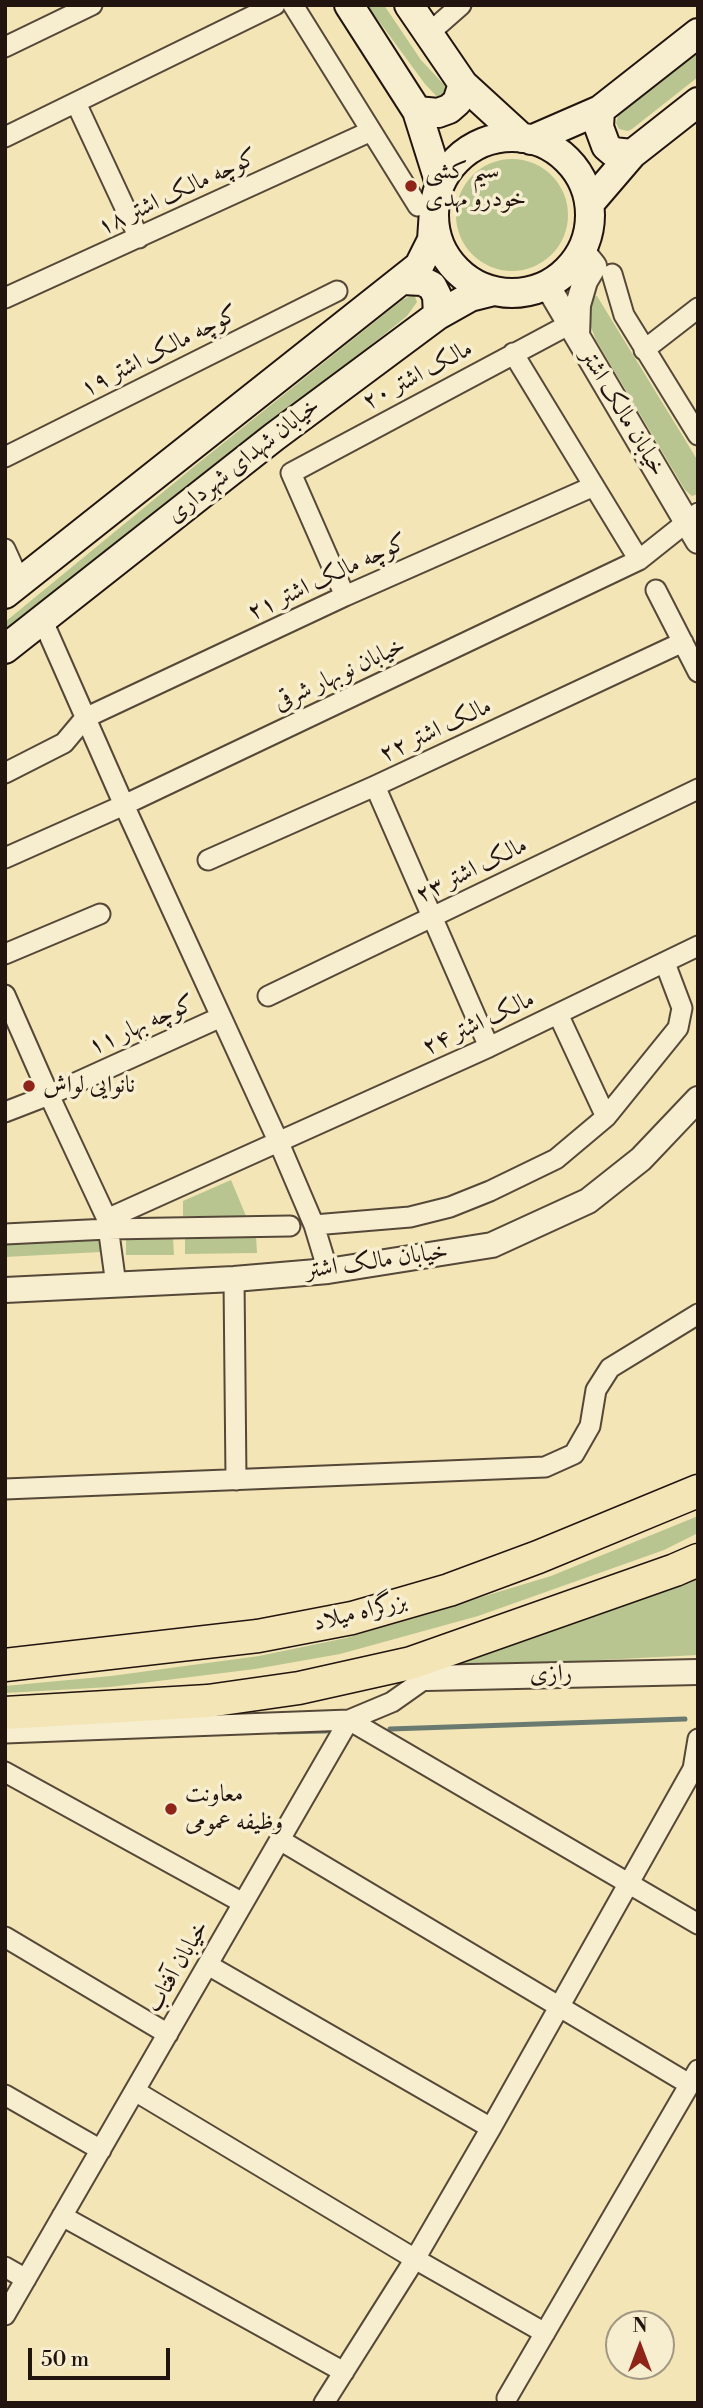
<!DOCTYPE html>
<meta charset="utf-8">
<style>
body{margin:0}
#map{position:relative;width:703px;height:2408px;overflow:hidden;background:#f3e5b6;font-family:"Libre Bodoni",serif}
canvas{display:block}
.frame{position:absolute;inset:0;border:7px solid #22140e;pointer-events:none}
.north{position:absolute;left:605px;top:2310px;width:70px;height:70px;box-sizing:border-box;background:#f7eed0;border:2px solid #a29782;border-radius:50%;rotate:0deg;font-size:19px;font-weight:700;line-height:28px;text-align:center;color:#22140e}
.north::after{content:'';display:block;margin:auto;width:24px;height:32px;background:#8f2418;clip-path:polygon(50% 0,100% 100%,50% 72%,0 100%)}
.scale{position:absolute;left:28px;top:2348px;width:142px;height:32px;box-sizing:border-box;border:4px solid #22140e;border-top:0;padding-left:9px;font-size:21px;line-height:24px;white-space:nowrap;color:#22140e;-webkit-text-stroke:5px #f7eed0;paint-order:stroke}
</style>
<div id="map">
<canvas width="703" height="2408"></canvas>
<div class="frame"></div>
<div class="north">N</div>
<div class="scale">50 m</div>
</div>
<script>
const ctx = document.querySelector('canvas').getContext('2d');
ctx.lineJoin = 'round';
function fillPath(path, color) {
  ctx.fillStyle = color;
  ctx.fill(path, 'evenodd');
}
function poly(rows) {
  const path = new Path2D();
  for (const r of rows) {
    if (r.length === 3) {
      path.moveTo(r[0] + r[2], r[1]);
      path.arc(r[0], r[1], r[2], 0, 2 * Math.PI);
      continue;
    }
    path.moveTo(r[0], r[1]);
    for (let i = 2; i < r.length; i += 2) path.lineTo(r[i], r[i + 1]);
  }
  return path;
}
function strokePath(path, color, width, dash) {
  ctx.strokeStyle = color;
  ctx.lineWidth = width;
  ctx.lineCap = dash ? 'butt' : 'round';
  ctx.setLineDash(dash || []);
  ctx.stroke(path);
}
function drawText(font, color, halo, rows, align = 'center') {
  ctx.font = font + ' "Libre Bodoni",Amiri,serif';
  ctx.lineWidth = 7;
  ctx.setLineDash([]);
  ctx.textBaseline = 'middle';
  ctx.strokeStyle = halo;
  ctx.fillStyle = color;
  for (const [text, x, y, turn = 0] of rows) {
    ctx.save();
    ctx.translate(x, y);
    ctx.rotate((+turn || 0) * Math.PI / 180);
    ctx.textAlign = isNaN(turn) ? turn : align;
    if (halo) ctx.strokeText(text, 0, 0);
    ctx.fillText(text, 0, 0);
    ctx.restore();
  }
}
const green = poly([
 [367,5,384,5,421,60,450,91,441,101,425,84],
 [698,50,698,77,632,129,628,131,619,129,616,123,619,113],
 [512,215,56],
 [414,294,417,302,407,316,5,641,5,622,196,465,402,300],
 [597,296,698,461,698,494,692,496,685,490,596,340,584,309,586,298],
 [231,1180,246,1216,183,1216,183,1201],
 [256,1236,257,1253,185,1254,185,1238],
 [100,1237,101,1252,5,1257,5,1241],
 [173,1238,174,1255,126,1255,126,1239],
 [698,1516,698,1533,664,1550,478,1616,340,1654,255,1669,110,1687,5,1693,5,1686,111,1676,259,1656,346,1638,551,1576],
 [698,1573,698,1655,485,1666,447,1665]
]);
const stream = poly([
 [390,1729,685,1719],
 [278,1732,326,1731]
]);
const minor = poly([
 [293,5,418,206],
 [428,34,461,5],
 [5,47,92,5],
 [76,103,139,238],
 [5,137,275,5],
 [612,274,624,315,698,435],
 [5,298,371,131],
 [644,350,698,308],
 [513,353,639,560],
 [5,457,337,291],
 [5,549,20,582],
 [656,590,698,672],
 [345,596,291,473,570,324],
 [42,619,124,805,279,1143,314,1225,328,1271],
 [5,773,64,743,85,718,345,596,594,486],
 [375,786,489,1047],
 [5,858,124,805,639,560,698,513],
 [208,860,375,786,683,642],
 [5,954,100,914],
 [5,995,49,1095,107,1219,116,1285],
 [268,996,698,789],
 [558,1014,606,1117],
 [5,1112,49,1095,221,1017],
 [107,1219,489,1047,698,946],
 [314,1225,410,1217,450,1207,490,1191,556,1159,606,1117,678,1028,682,1008,665,963],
 [5,1234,108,1229,290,1226],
 [234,1279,236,1480],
 [5,1489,545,1467,574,1454,590,1426,596,1390,610,1368,698,1314],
 [5,1733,349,1720,698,1924],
 [5,1772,243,1903],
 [280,1840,689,2084],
 [5,1937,168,2034],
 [208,1965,491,2128],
 [135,2091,415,2259,545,2333],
 [5,2095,101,2150],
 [62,2216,344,2372],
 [5,2267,26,2279],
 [5,2315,349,1720,392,1702,426,1678],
 [507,2398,698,2070],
 [324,2403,415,2259,491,2128,693,1769,698,1739]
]);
const tertiary = poly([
 [547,285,698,541],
 [577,336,578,305,585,281,594,266,582,251],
 [5,1290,234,1279,328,1271,492,1245,588,1201,641,1159,698,1099],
 [411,1663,426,1678,698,1672]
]);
const secondary = poly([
 [349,5,417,111,440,184],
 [409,5,463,84,522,138],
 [600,110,599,127,606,146,613,152,632,154],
 [417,111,438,113,449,109,457,102,463,84],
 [512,215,78],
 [531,140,600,110,698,33],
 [590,203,632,154,698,102],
 [403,280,422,281,432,286,437,296,438,315],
 [5,594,419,266,432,240,434,210],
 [5,649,274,437,438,315,470,297,494,291]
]);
const trunk = poly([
 [5,1665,258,1636,352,1618,449,1590,538,1557,698,1491],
 [5,1713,208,1701,299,1688,411,1663,675,1570,698,1560]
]);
const markers = [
 [411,186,7,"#8f2418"],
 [29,1086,7,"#8f2418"],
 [171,1809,7,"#8f2418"]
];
const poiNames = [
 ["سیم کشی",425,172],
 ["خودرو مهدی",425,200],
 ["نانوایی لواش",43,1086],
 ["معاونت",185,1795],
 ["وظیفه عمومی",185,1823]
];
const streetNames = [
 ["کوچه مالک اشتر ۱۸",178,193,-25],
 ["کوچه مالک اشتر ۱۹",160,352,-27],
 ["مالک اشتر ۲۰",418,376,-28],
 ["خیابان مالک اشتر",622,413,59],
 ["خیابان شهدای شهرداری",244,461,-38],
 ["کوچه مالک اشتر ۲۱",328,578,-25],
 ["خیابان نوبهار شرقی",340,675,-25],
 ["مالک اشتر ۲۲",436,731,-25],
 ["مالک اشتر ۲۳",472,871,-26],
 ["مالک اشتر ۲۴",479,1024,-25],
 ["کوچه بهار ۱۱",142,1026,-24],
 ["خیابان مالک اشتر",377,1262,-8],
 ["بزرگراه میلاد",360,1613,-14],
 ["رازی",551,1675,-1],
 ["خیابان آفتاب",178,1967,-60]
];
fillPath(green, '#b8c590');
strokePath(stream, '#6b7a71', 5);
strokePath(minor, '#564838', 23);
strokePath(tertiary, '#564838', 28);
strokePath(secondary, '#22140e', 32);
strokePath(trunk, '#22140e', 35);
strokePath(minor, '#f7eed0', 19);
strokePath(tertiary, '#f7eed0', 24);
strokePath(secondary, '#f7eed0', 28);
strokePath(trunk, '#f3e5b6', 32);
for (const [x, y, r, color] of markers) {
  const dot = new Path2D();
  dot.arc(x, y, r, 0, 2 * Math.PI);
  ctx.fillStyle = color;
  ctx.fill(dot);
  strokePath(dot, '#f7eed0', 2.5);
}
drawText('24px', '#22140e', '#f7eed0', poiNames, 'left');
drawText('24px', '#22140e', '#f7eed0', streetNames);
</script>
